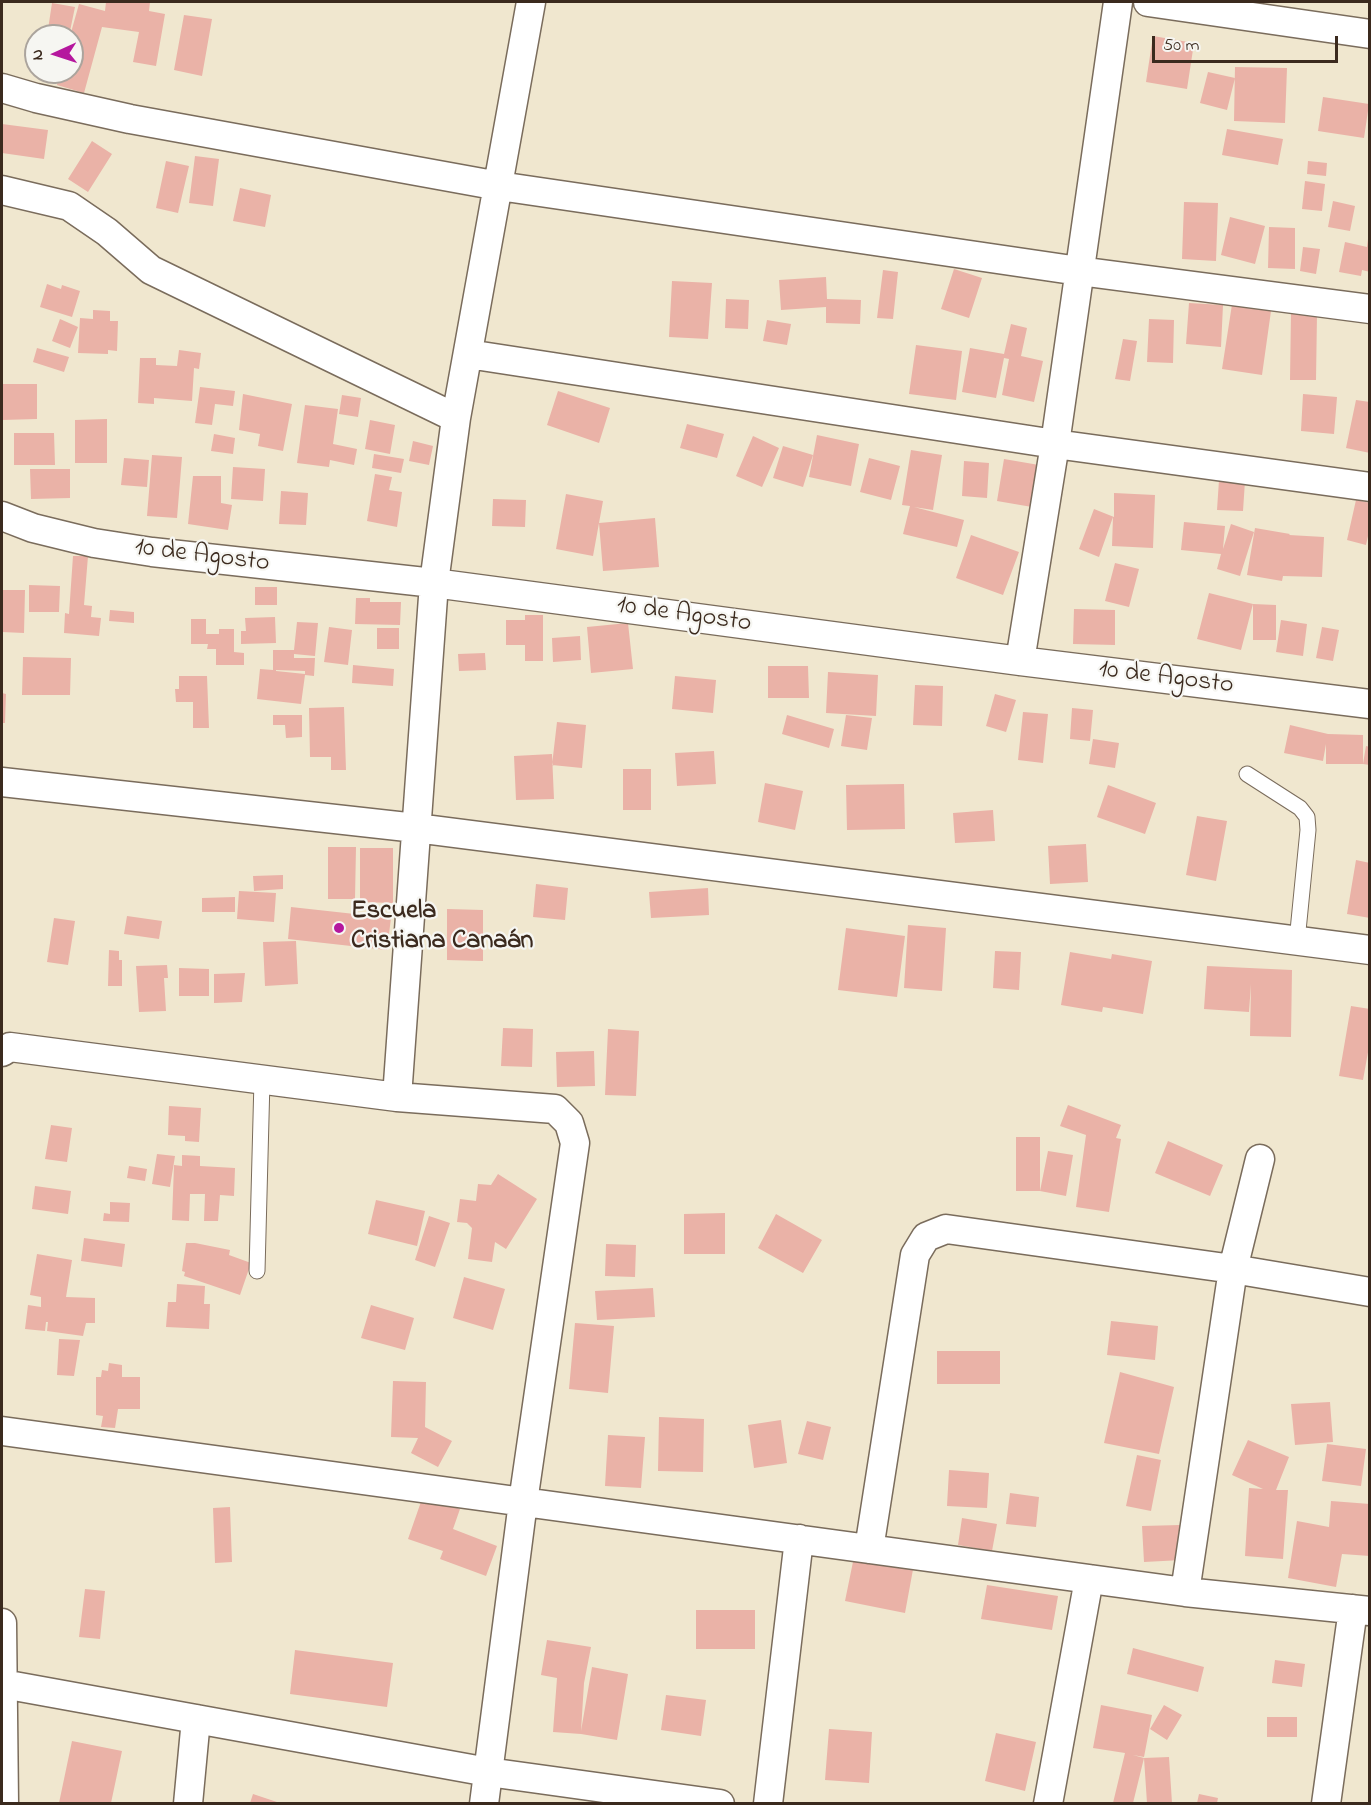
<!DOCTYPE html>
<meta charset="utf-8">
<style>
body{margin:0}
#map{position:relative;width:1371px;height:1805px;overflow:hidden;background:#f0e7cf;font-family:"Indie Flower",sans-serif}
canvas{display:block}
.frame{position:absolute;inset:0;border:3px solid #3b2a1e;pointer-events:none}
.north{position:absolute;left:24px;top:24px;width:60px;height:60px;box-sizing:border-box;background:#f6f6f2;border:2px solid #aba49d;border-radius:50%;rotate:267deg;font-size:16px;font-weight:700;line-height:24px;text-align:center;color:#3b2a1e}
.north::after{content:'';display:block;margin:auto;width:21px;height:27px;background:#b5179e;clip-path:polygon(50% 0,100% 100%,50% 72%,0 100%)}
.scale{position:absolute;left:1152px;top:36px;width:186px;height:27px;box-sizing:border-box;border:3px solid #3b2a1e;border-top:0;padding-left:8px;font-size:18px;line-height:21px;white-space:nowrap;color:#3b2a1e;-webkit-text-stroke:4px #f6f6f2;paint-order:stroke}
</style>
<div id="map">
<canvas width="1371" height="1805"></canvas>
<div class="frame"></div>
<div class="north">N</div>
<div class="scale">50 m</div>
</div>
<script>
const ctx = document.querySelector('canvas').getContext('2d');
ctx.lineJoin = 'round';
function fillPath(path, color) {
  ctx.fillStyle = color;
  ctx.fill(path, 'evenodd');
}
function poly(rows) {
  const path = new Path2D();
  for (const r of rows) {
    path.moveTo(r[0], r[1]);
    for (let i = 2; i < r.length; i += 2) path.lineTo(r[i], r[i + 1]);
  }
  return path;
}
function strokePath(path, color, width, dash) {
  ctx.strokeStyle = color;
  ctx.lineWidth = width;
  ctx.lineCap = dash ? 'butt' : 'round';
  ctx.setLineDash(dash || []);
  ctx.stroke(path);
}
function drawText(font, color, halo, rows, align = 'center') {
  ctx.font = font + ' "Indie Flower",sans-serif';
  ctx.lineWidth = 4.5;
  ctx.setLineDash([]);
  ctx.textBaseline = 'middle';
  ctx.strokeStyle = halo;
  ctx.fillStyle = color;
  for (const [text, x, y, turn = 0] of rows) {
    ctx.save();
    ctx.translate(x, y);
    ctx.rotate((+turn || 0) * Math.PI / 180);
    ctx.textAlign = isNaN(turn) ? turn : align;
    if (halo) ctx.strokeText(text, 0, 0);
    ctx.fillText(text, 0, 0);
    ctx.restore();
  }
}
const building = poly([
 [106,2,150,2,149,11,165,14,156,66,133,62,139,32,102,27,84,93,57,85,60,72,72,72,72,36,70,36,79,4,105,11],
 [52,3,75,7,69,36,47,36],
 [184,15,212,19,202,76,174,70],
 [1153,36,1194,43,1187,89,1146,82],
 [1235,67,1287,68,1285,123,1234,121],
 [1208,72,1235,78,1227,110,1200,103],
 [1323,97,1369,104,1364,138,1318,131],
 [2,124,48,130,44,159,2,153],
 [1227,129,1283,139,1278,165,1222,155],
 [92,141,112,154,88,192,68,179],
 [195,156,219,159,213,206,189,203],
 [166,161,189,166,178,213,156,208],
 [1308,161,1327,163,1326,176,1307,174],
 [1305,181,1325,184,1322,211,1302,209],
 [240,188,271,195,265,227,233,221],
 [1333,201,1355,206,1350,231,1328,227],
 [1184,202,1218,203,1216,261,1182,259],
 [1230,217,1265,226,1255,264,1221,255],
 [1269,227,1295,228,1295,269,1268,268],
 [1368,239,1370,272,1362,270,1361,276,1339,272,1345,242,1367,247],
 [1303,247,1320,249,1316,274,1300,271],
 [954,269,982,278,969,318,941,309],
 [883,270,898,272,893,319,877,318],
 [826,277,827,299,861,300,860,324,826,323,826,307,781,310,779,280],
 [672,281,712,283,708,339,669,337],
 [47,284,61,289,62,285,80,291,72,317,40,307],
 [1233,298,1272,304,1262,375,1222,369],
 [726,299,749,300,748,329,725,328],
 [1189,303,1223,305,1221,347,1186,344],
 [93,310,110,311,110,321,118,321,117,351,108,350,108,354,78,353,80,318,93,319],
 [1291,313,1317,314,1316,380,1290,380],
 [60,319,78,327,70,348,52,341],
 [1149,319,1174,320,1173,363,1147,362],
 [767,320,791,324,787,345,763,341],
 [1011,324,1027,328,1021,356,1043,361,1034,402,1002,395,1009,359,1004,358,996,398,962,392,970,348,1004,354],
 [1123,339,1137,341,1130,381,1115,379],
 [916,345,962,351,956,400,909,394],
 [37,348,69,357,64,372,33,362],
 [179,350,201,353,199,369,194,368,192,401,154,398,154,404,138,403,140,358,156,358,156,365,177,366],
 [2,384,37,384,37,419,2,420],
 [200,387,235,391,233,406,215,404,212,425,195,423],
 [558,391,610,408,599,443,547,425],
 [243,394,292,404,283,451,258,446,260,434,239,430],
 [1303,394,1337,397,1334,434,1301,431],
 [342,395,361,398,358,417,339,414],
 [1356,400,1370,402,1370,453,1346,448],
 [305,405,338,409,333,444,357,449,354,465,330,460,329,467,297,463],
 [107,419,107,463,75,463,75,420],
 [370,420,395,425,390,454,365,449],
 [687,424,724,434,717,458,680,448],
 [14,433,54,433,55,465,14,465],
 [214,434,235,438,233,454,211,451],
 [817,435,859,444,851,486,809,477],
 [753,436,779,448,762,487,736,476],
 [413,441,433,446,429,465,409,461],
 [783,446,813,455,803,487,773,478],
 [911,450,942,455,933,510,914,507,964,520,957,547,903,534,910,506,902,505],
 [374,454,404,459,401,473,372,468],
 [152,455,182,457,177,518,147,516],
 [124,458,149,460,147,487,121,485],
 [869,458,900,466,891,500,860,492],
 [1004,459,1039,465,1032,507,997,501],
 [964,461,989,463,987,498,962,496],
 [233,467,265,469,263,501,231,499],
 [30,469,70,469,70,498,31,499],
 [375,474,392,477,389,490,402,492,397,527,367,521],
 [193,476,221,476,221,503,232,505,228,530,188,524],
 [1219,480,1245,481,1243,511,1217,510],
 [281,491,308,493,306,525,279,524],
 [1114,493,1155,495,1153,548,1112,546,1113,517,1099,557,1079,549,1094,509,1114,517],
 [566,494,603,501,593,556,556,549],
 [493,499,526,500,525,527,492,526],
 [1356,500,1370,503,1370,527,1366,545,1347,540],
 [655,518,659,567,603,571,599,523],
 [1184,522,1225,526,1223,549,1231,524,1254,532,1240,576,1217,569,1221,554,1181,550],
 [1255,528,1290,534,1289,535,1324,537,1322,577,1283,576,1282,581,1247,575],
 [971,535,1019,552,1003,595,956,578],
 [73,556,88,556,84,605,92,606,91,617,101,618,99,636,64,633,65,613,69,614],
 [1115,563,1139,569,1129,607,1105,601],
 [29,585,60,586,59,612,29,612],
 [255,587,277,587,277,605,255,605],
 [2,590,25,590,24,633,2,632],
 [1209,593,1253,604,1276,605,1276,640,1253,640,1253,604,1241,650,1197,639],
 [356,598,370,598,370,602,401,602,400,625,355,624],
 [1074,609,1115,610,1115,645,1073,644],
 [110,610,134,612,134,623,109,621],
 [525,615,543,615,543,661,525,661,525,645,506,645,506,620,525,620],
 [275,617,276,643,241,644,241,631,246,631,245,618],
 [191,619,206,619,206,634,219,634,219,629,234,629,234,652,244,653,244,665,216,665,216,649,207,649,208,644,191,644],
 [1281,620,1307,624,1303,656,1276,652],
 [297,622,318,623,315,656,294,654,294,658,315,658,314,676,305,675,301,704,257,699,260,669,273,670,273,650,294,650],
 [276,670,305,671,305,674,276,671],
 [628,623,633,669,591,673,587,627],
 [329,627,352,630,348,665,324,662],
 [1322,627,1339,630,1333,661,1316,658],
 [377,628,399,628,399,649,377,649],
 [580,636,581,660,553,662,552,638],
 [485,653,486,670,459,671,458,654],
 [23,657,71,658,70,695,22,695],
 [353,665,394,669,393,686,352,683],
 [768,666,808,666,809,698,768,698],
 [828,672,878,675,876,716,826,713],
 [179,676,207,676,209,728,193,728,193,702,176,702,175,689,179,689],
 [675,676,716,680,713,713,672,709],
 [915,685,943,686,942,726,913,725],
 [2,693,6,694,5,723,2,723],
 [995,694,1016,700,1006,732,986,726],
 [344,707,346,770,331,770,331,757,310,757,309,708],
 [1072,708,1093,710,1090,741,1070,739],
 [1023,712,1048,714,1043,763,1018,760],
 [273,715,302,715,302,737,286,738,285,725,273,725],
 [787,715,834,729,829,748,782,734],
 [846,715,872,718,867,750,841,746],
 [557,722,586,725,582,768,552,765],
 [1290,725,1328,734,1363,735,1363,764,1326,764,1326,744,1323,761,1284,753],
 [1093,739,1119,743,1115,768,1089,764],
 [1366,746,1370,747,1370,765,1363,764],
 [714,751,716,784,677,786,675,753],
 [552,754,554,799,516,800,514,756],
 [623,769,651,769,651,810,623,810],
 [765,783,803,791,795,830,758,822],
 [904,784,905,829,847,830,846,785],
 [1108,785,1156,803,1145,834,1097,817],
 [993,810,995,841,955,843,953,813],
 [1197,816,1227,821,1216,881,1186,875],
 [1086,844,1088,882,1050,884,1048,846],
 [328,847,356,847,355,899,328,899],
 [360,848,393,848,393,903,360,902],
 [1356,860,1370,863,1370,918,1347,914],
 [283,875,283,889,254,891,253,876],
 [536,884,568,888,565,920,533,917],
 [708,888,709,915,651,918,649,892],
 [239,891,276,893,274,922,237,919],
 [235,897,235,912,202,912,202,898],
 [291,907,391,918,387,950,288,939],
 [447,909,483,910,483,961,447,960],
 [127,916,162,921,159,939,124,934],
 [54,918,75,921,68,965,47,962],
 [908,925,946,928,942,991,904,988],
 [846,928,905,936,897,997,838,990],
 [296,941,298,984,265,986,263,942],
 [109,950,119,951,119,960,122,960,122,986,108,986],
 [995,951,1021,952,1019,990,993,988],
 [1070,952,1111,959,1112,954,1152,961,1143,1014,1103,1007,1102,1012,1061,1005],
 [167,965,168,978,164,978,166,1011,139,1012,136,966],
 [1207,966,1292,970,1291,1037,1250,1036,1251,984,1249,1012,1204,1009],
 [179,968,209,969,209,996,179,996],
 [245,973,242,1002,214,1003,214,974],
 [1351,1006,1370,1009,1370,1041,1363,1080,1339,1076],
 [503,1028,533,1029,532,1067,501,1066],
 [608,1029,639,1031,636,1096,605,1095],
 [594,1051,595,1086,557,1087,556,1052],
 [1068,1105,1121,1125,1116,1138,1121,1139,1109,1212,1076,1207,1086,1135,1060,1126],
 [169,1106,201,1108,199,1142,185,1141,185,1136,168,1135],
 [51,1125,72,1128,67,1162,45,1159],
 [1016,1137,1040,1137,1040,1191,1048,1151,1073,1155,1066,1196,1040,1191,1016,1191],
 [1168,1141,1223,1165,1210,1196,1155,1173],
 [157,1154,175,1156,170,1187,152,1184],
 [182,1155,200,1156,200,1166,235,1168,234,1196,220,1195,218,1221,204,1221,205,1194,190,1194,189,1221,172,1220,174,1165,182,1166],
 [129,1166,147,1169,145,1181,127,1178],
 [498,1174,537,1199,506,1249,495,1242,492,1262,468,1259,472,1228,467,1223,457,1222,460,1199,476,1201,478,1184,491,1185],
 [35,1186,71,1191,68,1214,32,1209],
 [376,1200,425,1211,417,1246,368,1234],
 [110,1202,130,1203,129,1222,103,1221,104,1213,110,1214],
 [725,1213,725,1254,684,1254,684,1214],
 [776,1214,822,1240,803,1273,758,1248],
 [429,1216,450,1223,435,1267,415,1260],
 [84,1238,125,1244,122,1267,81,1261],
 [186,1243,195,1243,230,1250,229,1255,251,1263,240,1295,184,1276,185,1272,182,1271],
 [606,1244,636,1245,635,1277,605,1276],
 [37,1254,72,1260,66,1297,95,1298,95,1323,86,1323,83,1336,47,1331,48,1322,46,1322,45,1331,25,1329,28,1305,41,1307,41,1297,30,1295],
 [464,1277,505,1289,493,1330,453,1318],
 [177,1284,205,1286,204,1304,210,1304,209,1329,166,1327,168,1302,176,1302],
 [653,1288,655,1317,597,1320,595,1291],
 [371,1305,414,1318,405,1350,361,1338],
 [1111,1321,1158,1326,1155,1360,1107,1355],
 [575,1323,614,1326,608,1393,569,1389],
 [59,1339,80,1340,74,1376,57,1375],
 [937,1351,1000,1351,1000,1384,937,1384],
 [109,1363,122,1365,122,1377,140,1377,140,1409,118,1409,115,1428,101,1427,103,1416,96,1415,96,1377,101,1377,102,1370,108,1371],
 [1120,1372,1174,1387,1159,1454,1104,1443],
 [393,1381,426,1382,425,1427,452,1441,438,1467,411,1453,418,1438,391,1437],
 [1330,1402,1333,1442,1295,1445,1291,1404],
 [659,1417,704,1419,703,1472,658,1471],
 [781,1420,787,1463,754,1468,748,1425],
 [807,1421,831,1427,823,1460,798,1454],
 [608,1435,645,1437,641,1488,605,1486],
 [1248,1440,1289,1457,1276,1490,1288,1490,1283,1559,1245,1556,1249,1488,1263,1489,1232,1475],
 [1327,1444,1366,1449,1361,1486,1322,1481],
 [1137,1455,1161,1460,1151,1511,1126,1506],
 [949,1470,989,1473,987,1508,947,1506],
 [1010,1493,1039,1497,1036,1527,1006,1524],
 [423,1496,460,1509,453,1529,497,1546,486,1576,440,1559,443,1551,408,1539],
 [1331,1501,1370,1504,1370,1556,1342,1554,1336,1587,1288,1578,1297,1521,1329,1527],
 [230,1507,232,1562,215,1563,213,1508],
 [962,1518,997,1524,992,1551,958,1545],
 [1180,1525,1182,1560,1144,1562,1142,1526],
 [855,1552,914,1564,905,1613,845,1601],
 [987,1585,1058,1596,1052,1630,981,1619],
 [85,1589,105,1591,100,1639,79,1637],
 [696,1610,755,1610,755,1649,696,1649],
 [547,1640,591,1647,584,1683,581,1731,592,1667,628,1674,617,1740,581,1734,553,1732,557,1678,541,1675],
 [1133,1648,1204,1667,1198,1692,1127,1674],
 [295,1650,393,1663,387,1707,290,1694],
 [1275,1660,1305,1664,1302,1687,1272,1683],
 [666,1695,706,1700,701,1736,661,1730],
 [1101,1705,1152,1715,1144,1757,1133,1755,1144,1758,1169,1757,1172,1803,1147,1803,1144,1758,1133,1803,1113,1803,1125,1753,1093,1748],
 [1164,1705,1182,1715,1167,1740,1150,1729],
 [1267,1717,1297,1717,1297,1737,1267,1737],
 [829,1729,872,1732,869,1783,825,1780],
 [996,1733,1036,1742,1025,1791,985,1781],
 [72,1741,122,1751,111,1803,59,1803],
 [253,1794,280,1803,250,1803],
 [1199,1794,1218,1798,1217,1803,1197,1803]
]);
const service = poly([
 [1247,774,1300,808,1307,817,1308,830,1297,941],
 [257,1271,262,1080]
]);
const minor = poly([
 [1148,2,1370,34],
 [2,88,36,98,130,119,499,186,1079,271,1370,309],
 [2,190,69,206,107,232,151,270,456,418],
 [468,354,1055,444,1370,487],
 [2,516,33,528,94,543,152,552,434,583,1020,661,1370,704],
 [1020,661,1055,444,1118,2],
 [2,782,416,828,1370,950],
 [2,1052,10,1047,397,1097,555,1109,569,1123,575,1143,523,1502,484,1804],
 [397,1097,434,583,456,418,531,2],
 [2,1431,1185,1592,1370,1611],
 [869,1549,915,1255,926,1237,946,1229,1233,1269,1370,1292],
 [1185,1592,1233,1269,1260,1159],
 [2,1623,4,1804],
 [3,1684,488,1772,720,1804],
 [188,1804,196,1719],
 [768,1804,799,1539],
 [1048,1804,1089,1579],
 [1326,1804,1353,1609]
]);
const markers = [
 [339,928,6,"#b5179e"]
];
const streetNames = [
 ["10 de Agosto",202,557,7],
 ["10 de Agosto",684,616,8],
 ["10 de Agosto",1166,679,7]
];
const poiNames = [
 ["Escuela",351,913],
 ["Cristiana Canaán",351,943]
];
fillPath(building, '#eab2a7');
strokePath(service, '#7a6c5c', 17);
strokePath(minor, '#7a6c5c', 31);
strokePath(service, '#fff', 15);
strokePath(minor, '#fff', 28);
for (const [x, y, r, color] of markers) {
  const dot = new Path2D();
  dot.arc(x, y, r, 0, 2 * Math.PI);
  ctx.fillStyle = color;
  ctx.fill(dot);
  strokePath(dot, '#f6f6f2', 2);
}
drawText('26px', '#3b2a1e', '#f6f6f2', streetNames);
drawText('bold 26px', '#3b2a1e', '#f6f6f2', poiNames, 'left');
</script>
